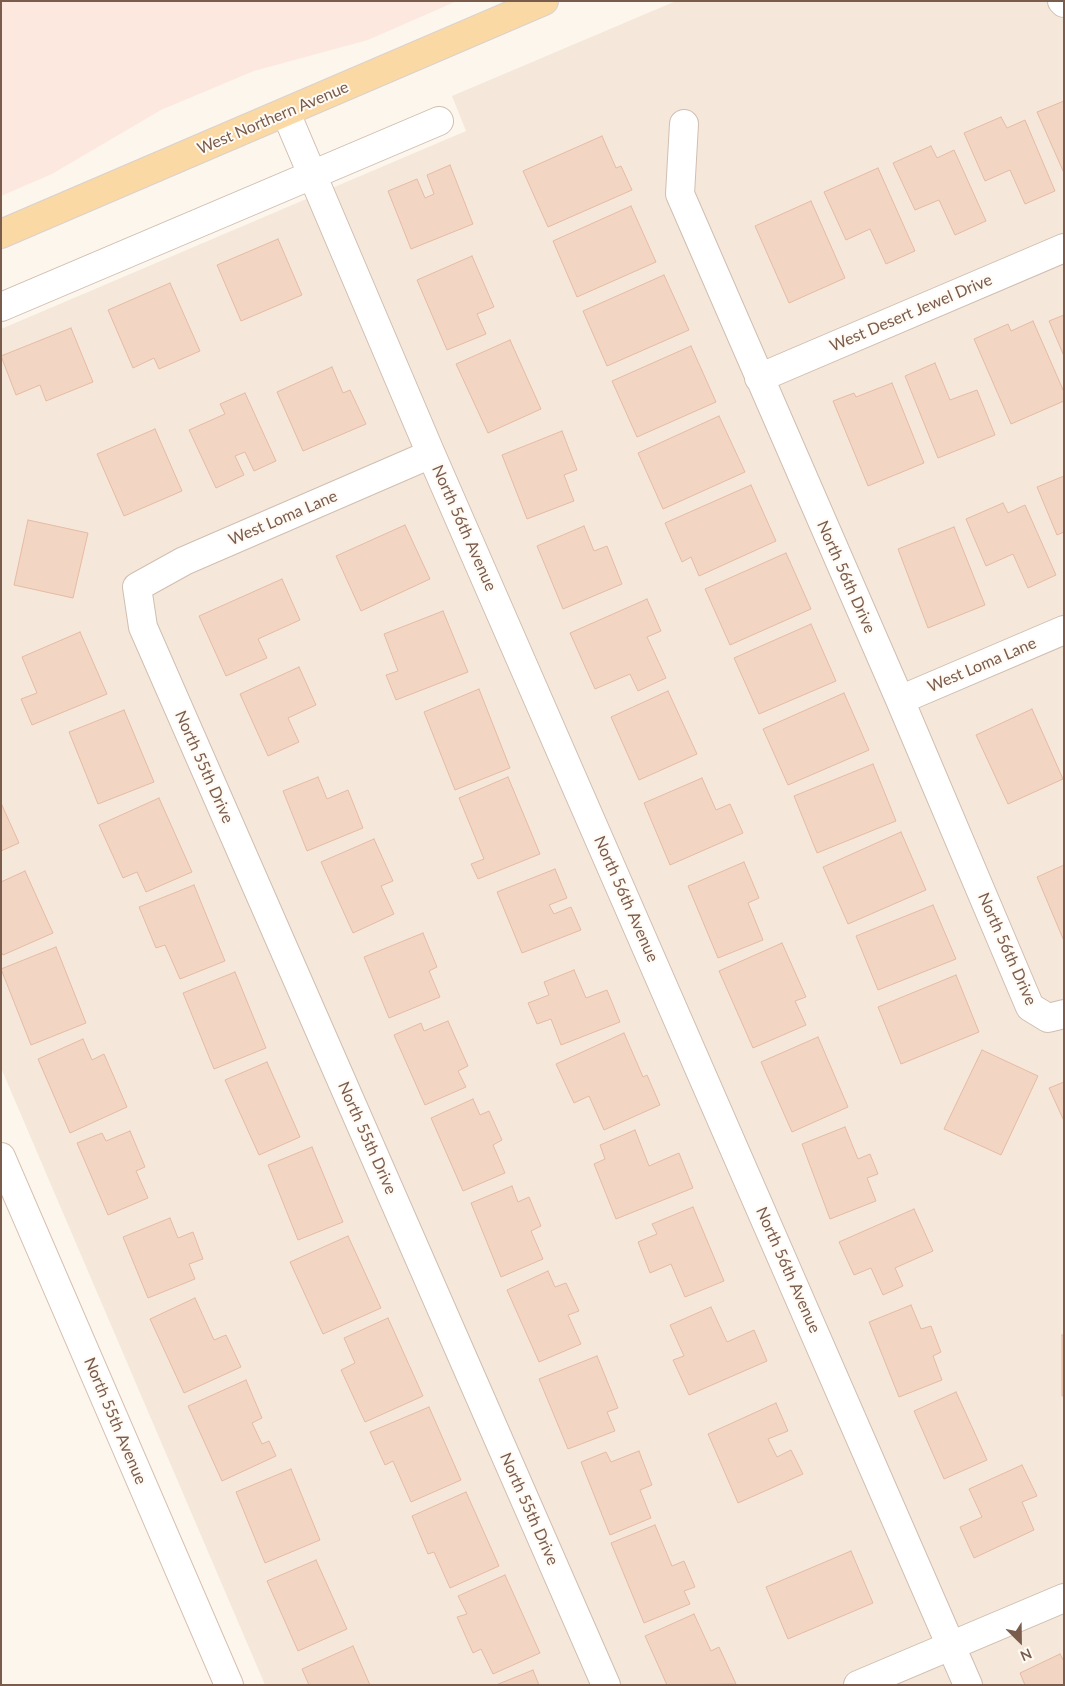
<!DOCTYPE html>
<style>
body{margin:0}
#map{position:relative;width:1065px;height:1686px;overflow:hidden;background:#fdf6ec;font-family:Lato,sans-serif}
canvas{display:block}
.frame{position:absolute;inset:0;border:2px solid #7a5c4d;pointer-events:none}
.north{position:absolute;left:995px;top:1616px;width:50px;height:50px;-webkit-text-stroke:4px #fffaf3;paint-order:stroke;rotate:157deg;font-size:14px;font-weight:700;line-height:20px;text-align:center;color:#7a5c4d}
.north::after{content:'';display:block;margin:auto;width:18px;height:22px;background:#7a5c4d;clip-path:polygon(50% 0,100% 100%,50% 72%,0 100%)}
</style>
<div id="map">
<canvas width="1065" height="1686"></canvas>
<div class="frame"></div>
<div class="north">N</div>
</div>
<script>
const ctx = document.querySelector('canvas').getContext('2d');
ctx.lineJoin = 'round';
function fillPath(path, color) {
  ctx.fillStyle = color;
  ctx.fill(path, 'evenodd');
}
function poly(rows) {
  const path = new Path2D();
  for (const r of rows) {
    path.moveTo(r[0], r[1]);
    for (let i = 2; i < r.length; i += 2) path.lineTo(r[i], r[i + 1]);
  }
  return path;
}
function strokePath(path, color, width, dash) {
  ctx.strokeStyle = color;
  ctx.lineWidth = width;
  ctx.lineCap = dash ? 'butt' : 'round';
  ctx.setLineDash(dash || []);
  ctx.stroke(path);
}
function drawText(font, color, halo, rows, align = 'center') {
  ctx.font = font + ' Lato,sans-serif';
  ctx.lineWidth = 4;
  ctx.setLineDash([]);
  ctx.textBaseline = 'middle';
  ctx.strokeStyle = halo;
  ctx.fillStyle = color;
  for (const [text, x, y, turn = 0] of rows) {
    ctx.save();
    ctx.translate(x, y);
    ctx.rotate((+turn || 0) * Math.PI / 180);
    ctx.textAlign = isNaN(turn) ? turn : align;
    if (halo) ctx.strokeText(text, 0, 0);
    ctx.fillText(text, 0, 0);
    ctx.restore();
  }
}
const residential = poly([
 [676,1,1064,1,1064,1685,265,1685,1,1068,1,329,466,131,452,96]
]);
const commercial = poly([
 [1,1,457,1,368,40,254,71,161,110,52,174,1,196]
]);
const building = poly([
 [1064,101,1064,173,1037,112,1064,101],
 [1001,117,1007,128,1025,120,1055,191,1025,204,1010,170,985,181,964,133,1001,117],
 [602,136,616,168,621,166,632,190,548,227,523,171,602,136],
 [931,146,937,158,954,150,986,221,955,235,939,200,915,210,893,163,931,146],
 [450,165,473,224,411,249,388,191,417,179,425,198,434,194,427,175,450,165],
 [878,168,915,251,886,264,870,229,846,240,824,192,878,168],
 [811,201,845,278,789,303,755,226,811,201],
 [631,206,656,262,577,297,553,241,631,206],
 [278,239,302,295,241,321,217,265,278,239],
 [472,256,494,307,477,314,486,334,447,350,417,280,472,256],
 [664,275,689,330,607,366,583,311,664,275],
 [170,283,200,351,159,369,154,358,133,368,108,310,170,283],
 [1064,315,1064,356,1049,321,1064,315],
 [1033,321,1064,392,1064,401,1011,424,974,339,1008,324,1011,331,1033,321],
 [71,328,93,382,46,401,40,385,16,395,1,356,71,328],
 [510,340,541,409,488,433,456,364,510,340],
 [691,346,716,402,637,437,612,381,691,346],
 [935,363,950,400,977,390,995,435,938,458,905,376,935,363],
 [332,367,343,393,350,390,366,424,303,451,277,392,332,367],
 [892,383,924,463,868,486,833,401,854,393,856,397,892,383],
 [245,393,276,461,254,471,245,452,235,456,244,475,216,488,189,430,225,414,220,404,245,393],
 [719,416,745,472,663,509,638,453,719,416],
 [155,429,182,491,124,516,97,454,155,429],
 [562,431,577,470,564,475,574,501,527,519,502,455,562,431],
 [1064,476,1064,532,1057,535,1037,487,1064,476],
 [751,485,776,541,699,576,691,557,682,562,665,523,751,485],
 [1003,503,1008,513,1025,505,1056,575,1028,588,1013,554,986,566,966,519,1003,503],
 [28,520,88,533,73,598,14,585,28,520],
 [405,525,430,579,361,611,336,556,405,525],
 [584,526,594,551,607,546,622,584,563,609,537,546,584,526],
 [954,527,985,605,928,628,898,549,954,527],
 [786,553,811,609,730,645,705,589,786,553],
 [282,579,300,620,258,639,267,658,226,676,199,616,282,579],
 [647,599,661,631,647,637,666,678,638,691,630,674,595,689,570,633,647,599],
 [443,611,468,672,396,700,386,675,398,671,384,634,443,611],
 [811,624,836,681,759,714,734,658,811,624],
 [80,632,107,694,32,725,21,699,37,693,22,657,80,632],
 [299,667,316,705,288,718,299,742,268,756,240,694,299,667],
 [479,689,510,768,455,790,424,712,479,689],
 [668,691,697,754,639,780,611,717,668,691],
 [844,693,869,750,788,785,763,729,844,693],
 [1032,709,1063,779,1008,804,976,735,1032,709],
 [124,710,154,782,98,804,69,732,124,710],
 [873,764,896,821,817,853,794,796,873,764],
 [318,777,327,799,348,790,363,828,307,851,283,791,318,777],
 [508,777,540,854,478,879,471,864,484,859,459,798,508,777],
 [702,778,716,810,730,804,743,833,670,865,644,803,702,778],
 [159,798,192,872,146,892,137,872,123,878,99,825,159,798],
 [1,803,19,843,1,851,1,803],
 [901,832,926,890,848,924,823,867,901,832],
 [374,839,393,881,381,886,394,914,353,933,321,862,374,839],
 [744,862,759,898,748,903,763,940,718,958,688,886,744,862],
 [1064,865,1064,941,1037,877,1064,865],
 [555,869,567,898,549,905,554,914,571,907,581,930,522,953,497,892,555,869],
 [25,871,53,933,3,955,1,952,1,882,25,871],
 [194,885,225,961,180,979,165,945,156,948,139,907,194,885],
 [933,905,956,959,878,990,856,936,933,905],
 [423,933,437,967,429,971,440,997,389,1018,364,957,423,933],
 [782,943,806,997,795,1001,806,1025,753,1048,719,971,782,943],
 [56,947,86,1023,31,1045,1,969,56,947],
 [574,970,586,998,607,990,620,1022,561,1045,551,1019,537,1024,528,1003,549,995,544,982,574,970],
 [235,972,266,1048,214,1069,183,993,235,972],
 [956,975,979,1032,901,1064,878,1007,956,975],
 [448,1021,468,1066,458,1071,466,1087,425,1105,394,1035,421,1023,424,1031,448,1021],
 [624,1033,643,1077,647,1075,660,1105,604,1130,589,1096,574,1103,556,1064,624,1033],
 [818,1037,848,1107,792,1132,761,1062,818,1037],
 [83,1039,92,1060,104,1054,127,1107,70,1133,38,1059,83,1039],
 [982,1050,1038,1076,1001,1155,944,1129,982,1050],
 [267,1062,300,1137,259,1155,225,1080,267,1062],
 [1064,1082,1064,1121,1049,1088,1064,1082],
 [473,1099,480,1115,489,1111,502,1140,493,1145,505,1173,463,1191,431,1118,473,1099],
 [845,1127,858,1159,870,1154,878,1174,867,1178,876,1201,830,1219,802,1144,845,1127],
 [635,1130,649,1166,679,1153,693,1188,616,1219,594,1164,605,1159,600,1145,635,1130],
 [130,1131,145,1167,136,1171,148,1198,108,1215,77,1143,102,1133,106,1141,130,1131],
 [312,1147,343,1222,298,1240,268,1165,312,1147],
 [512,1186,518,1202,529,1197,541,1226,531,1231,543,1259,501,1277,471,1203,512,1186],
 [693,1207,724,1281,685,1297,671,1264,650,1273,638,1242,657,1234,652,1224,693,1207],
 [914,1209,933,1251,895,1268,903,1286,883,1295,871,1268,854,1275,839,1242,914,1209],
 [170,1218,178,1238,193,1232,203,1259,189,1264,195,1279,148,1298,123,1237,170,1218],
 [348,1236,381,1308,323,1334,290,1262,348,1236],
 [548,1271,555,1287,566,1283,579,1311,568,1315,581,1344,539,1362,507,1290,548,1271],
 [195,1298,214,1340,226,1335,241,1367,184,1393,150,1319,195,1298],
 [911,1305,921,1329,931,1326,941,1352,933,1356,942,1380,899,1397,869,1322,911,1305],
 [711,1307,727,1342,754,1330,767,1361,689,1395,673,1360,684,1356,670,1325,711,1307],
 [388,1318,423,1396,365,1422,341,1370,355,1363,344,1338,388,1318],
 [1062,1335,1064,1335,1064,1396,1062,1396,1062,1335],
 [597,1356,618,1408,607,1412,615,1431,568,1449,539,1379,597,1356],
 [246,1380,262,1418,252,1423,262,1444,269,1441,276,1456,222,1481,188,1406,246,1380],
 [956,1392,987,1460,944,1479,914,1411,956,1392],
 [776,1403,788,1431,768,1439,777,1457,791,1450,803,1474,738,1503,708,1434,776,1403],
 [429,1407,461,1480,411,1502,393,1461,385,1465,370,1432,429,1407],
 [639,1451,652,1485,640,1490,651,1518,610,1535,581,1462,606,1452,611,1462,639,1451],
 [1022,1465,1037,1496,1022,1502,1034,1530,974,1558,960,1527,982,1517,969,1489,1022,1465],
 [291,1469,320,1540,265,1563,236,1492,291,1469],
 [466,1492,499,1566,450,1588,434,1552,428,1554,412,1516,466,1492],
 [655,1525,672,1566,684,1561,695,1587,684,1591,690,1604,644,1623,611,1543,655,1525],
 [851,1551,873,1603,788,1639,766,1587,851,1551],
 [316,1560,347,1629,298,1651,267,1581,316,1560],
 [505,1575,540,1653,493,1674,481,1649,473,1653,457,1617,467,1614,458,1596,505,1575],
 [694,1614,711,1651,719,1647,736,1684,667,1685,645,1636,694,1614],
 [353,1646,370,1685,309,1685,302,1669,353,1646],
 [1060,1654,1064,1661,1064,1685,1025,1685,1020,1673,1060,1654],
 [533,1670,539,1685,496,1685,533,1670]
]);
const street = poly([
 [1062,1,1064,3],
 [286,113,431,454,968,1685],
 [684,124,680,194,900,700,1030,1007,1048,1018,1064,1014],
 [1,307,439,121],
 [759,378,1064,248],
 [431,454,184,561,137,587,143,627,606,1685],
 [900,700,1064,630],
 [858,1685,1064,1598]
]);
const secondary = poly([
 [1,1157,229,1685]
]);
const primary = poly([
 [1,234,544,1]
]);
const streetNames = [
 ["West Northern Avenue",273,118,-23],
 ["West Desert Jewel Drive",911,313,-23],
 ["West Loma Lane",283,518,-23],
 ["North 56th Avenue",464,528,66],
 ["North 56th Drive",846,577,66],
 ["West Loma Lane",982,665,-23],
 ["North 55th Drive",204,767,66],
 ["North 56th Avenue",626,899,66],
 ["North 56th Drive",1007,949,66],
 ["North 55th Drive",367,1138,66],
 ["North 56th Avenue",788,1270,66],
 ["North 55th Avenue",115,1421,67],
 ["North 55th Drive",529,1509,66]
];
fillPath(residential, '#f5e8da');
fillPath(commercial, '#fde8e0');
fillPath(building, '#f3d5c3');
strokePath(building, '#e6bba3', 1);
strokePath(street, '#d1beb0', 30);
strokePath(secondary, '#d6c0b0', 30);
strokePath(primary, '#dad1cd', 30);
strokePath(street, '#fff', 28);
strokePath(secondary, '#fff', 28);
strokePath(primary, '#fbd9a5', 28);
drawText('16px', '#7a5c4d', '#fffaf3', streetNames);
</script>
